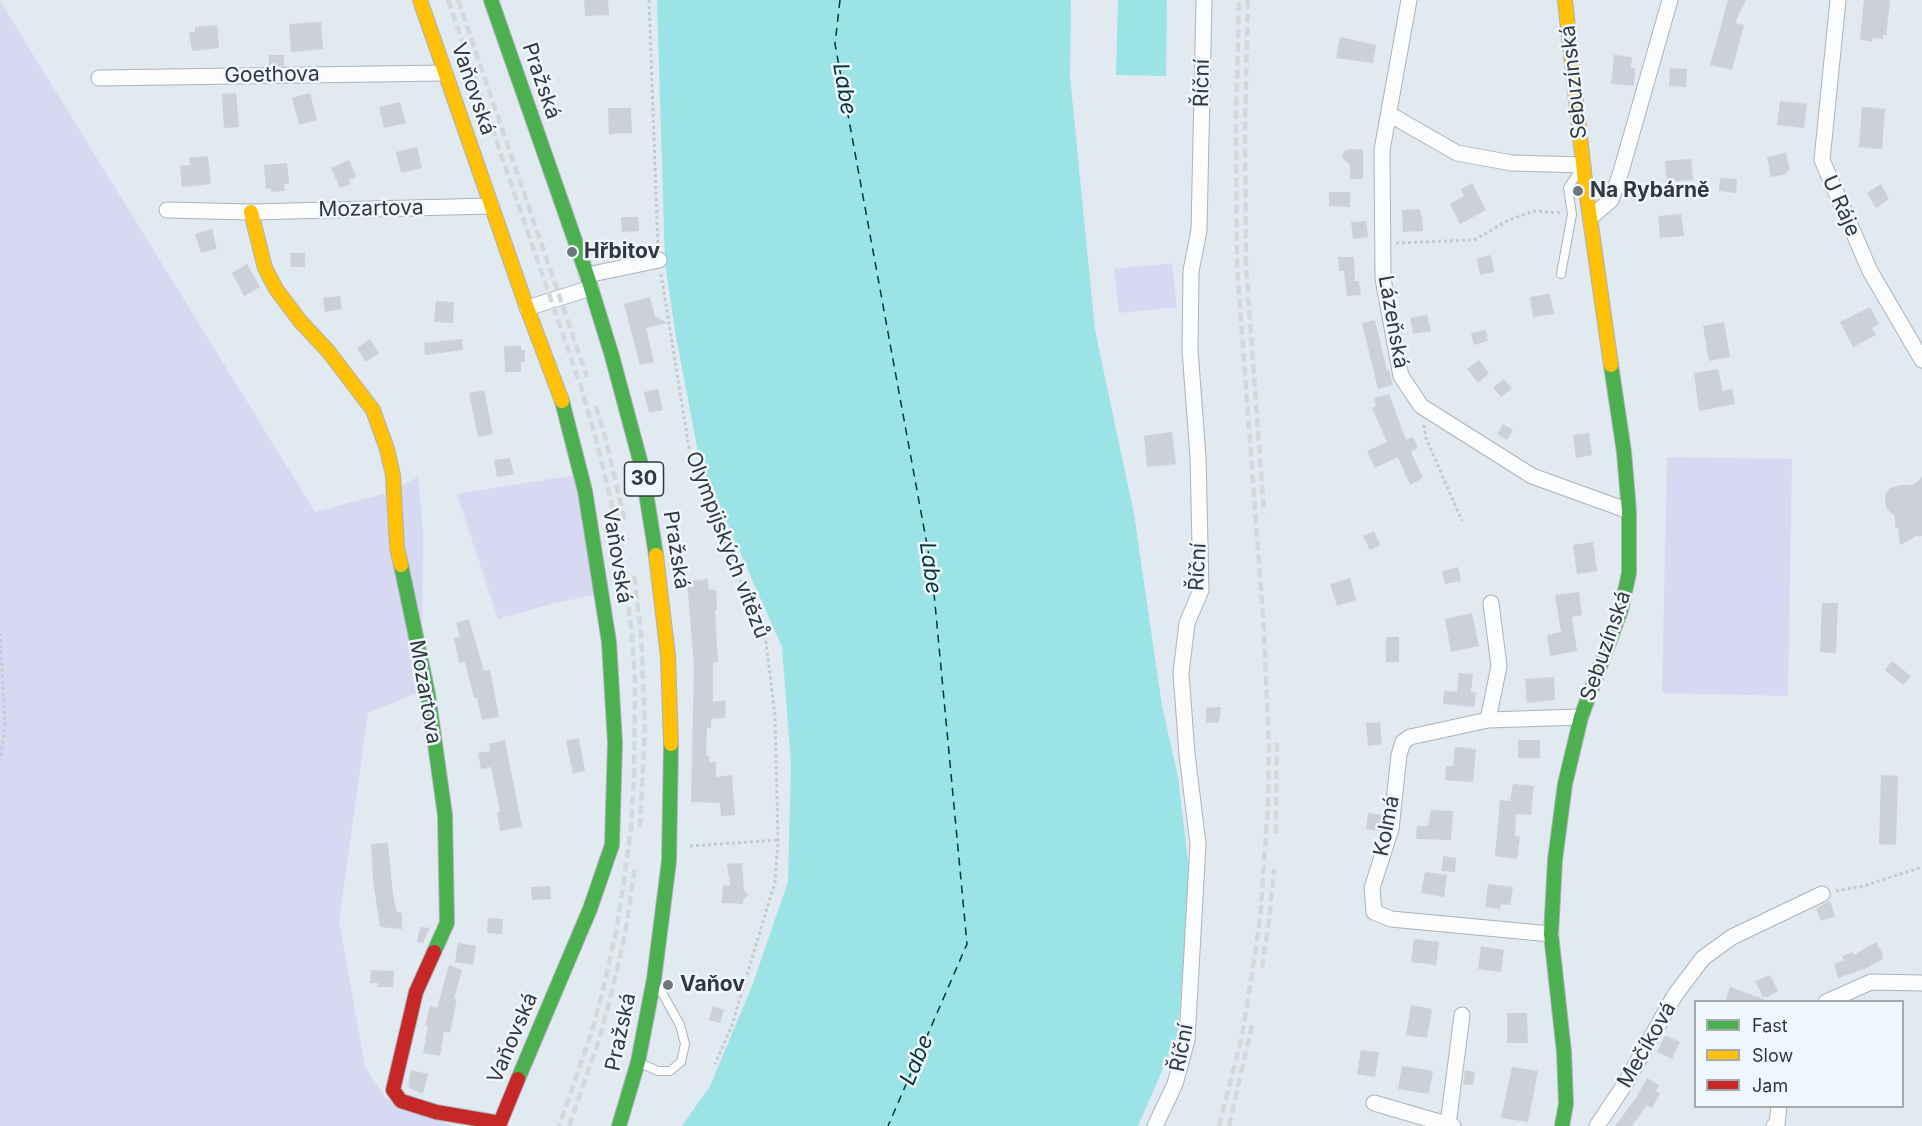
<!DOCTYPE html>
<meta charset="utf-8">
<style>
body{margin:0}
#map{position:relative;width:1922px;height:1126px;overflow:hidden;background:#e1e9f1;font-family:Inter,sans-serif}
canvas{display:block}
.legend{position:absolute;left:1694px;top:1000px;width:210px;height:108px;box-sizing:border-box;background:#eff6fc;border:2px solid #a3aab0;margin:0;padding:8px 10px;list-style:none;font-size:18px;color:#32393e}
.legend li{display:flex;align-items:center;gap:12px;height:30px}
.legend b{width:30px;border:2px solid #a3aab0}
</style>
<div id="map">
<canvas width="1922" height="1126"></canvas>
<ul class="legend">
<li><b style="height:8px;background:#4caf50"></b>Fast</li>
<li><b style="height:8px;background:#ffc107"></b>Slow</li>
<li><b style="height:8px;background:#c62828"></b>Jam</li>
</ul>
</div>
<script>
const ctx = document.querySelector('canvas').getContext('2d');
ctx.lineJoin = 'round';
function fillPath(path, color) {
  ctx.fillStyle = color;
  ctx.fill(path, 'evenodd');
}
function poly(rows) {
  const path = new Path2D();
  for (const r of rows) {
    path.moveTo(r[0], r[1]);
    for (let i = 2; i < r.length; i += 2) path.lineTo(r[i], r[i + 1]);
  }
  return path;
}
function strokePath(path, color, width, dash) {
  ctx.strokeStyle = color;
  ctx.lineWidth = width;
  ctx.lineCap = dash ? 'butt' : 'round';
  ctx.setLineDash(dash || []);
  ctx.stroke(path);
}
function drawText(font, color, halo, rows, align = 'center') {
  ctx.font = font + ' Inter,sans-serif';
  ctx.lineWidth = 5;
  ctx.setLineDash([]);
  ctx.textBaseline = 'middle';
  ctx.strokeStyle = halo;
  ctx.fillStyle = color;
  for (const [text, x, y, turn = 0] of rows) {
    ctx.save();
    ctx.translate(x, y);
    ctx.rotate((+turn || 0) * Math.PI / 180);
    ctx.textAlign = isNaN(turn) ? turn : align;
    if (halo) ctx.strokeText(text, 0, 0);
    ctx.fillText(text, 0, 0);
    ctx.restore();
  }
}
const green = poly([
 [0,1,315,512,390,492,418,477,423,531,422,691,368,713,339,921,365,1067,386,1099,453,1126,0,1126],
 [1172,263,1177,307,1119,313,1114,269],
 [1667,457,1792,459,1788,696,1662,693],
 [576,475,598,594,551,604,498,619,457,494]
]);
const water = poly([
 [657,0,1071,0,1070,77,1095,330,1134,514,1162,706,1178,777,1190,877,1178,1034,1138,1126,682,1126,710,1086,752,986,788,882,791,764,782,647,700,462,676,337,665,263],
 [1118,0,1167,0,1166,76,1116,75]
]);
const ferry = poly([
 [840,0,835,44,932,572,967,944,888,1126]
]);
const building = poly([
 [584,0,608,0,609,15,585,16],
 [1728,0,1746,0,1735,23,1744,25,1732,70,1710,65],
 [1864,0,1890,0,1886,36,1883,35,1883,39,1873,38,1872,42,1860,39],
 [321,22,323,49,291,52,289,24],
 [217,25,219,48,192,51,189,32,195,32,195,27],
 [1340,37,1376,45,1373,63,1336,58],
 [269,55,284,55,284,66,269,66],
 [1614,55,1632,57,1631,68,1635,68,1634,86,1611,84],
 [1670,68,1687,69,1686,87,1669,86],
 [236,93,239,127,224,128,222,94],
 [310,93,317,120,299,125,292,98],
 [1780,101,1807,104,1804,128,1777,125],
 [400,102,406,123,384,128,379,107],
 [1862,107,1885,109,1882,149,1859,147],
 [608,108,631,108,632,133,609,134],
 [417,147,422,168,401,173,396,152],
 [1349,149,1363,150,1363,179,1350,179,1350,165,1342,157,1344,151],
 [1786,153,1790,171,1786,172,1787,174,1771,177,1767,157],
 [208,156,211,184,182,187,180,166,190,165,189,158],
 [1691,159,1693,180,1667,182,1665,161],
 [349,160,356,177,349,180,351,184,340,188,331,168],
 [287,163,289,184,284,184,285,191,271,192,271,188,266,189,264,165],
 [1720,178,1737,179,1736,193,1719,191],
 [1472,183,1486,210,1460,224,1450,204,1464,196,1461,189],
 [1881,184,1889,199,1876,208,1867,193],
 [1329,192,1350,192,1350,207,1329,206],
 [1419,209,1422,216,1423,231,1403,232,1402,210],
 [1681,214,1684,236,1660,238,1658,216],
 [621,217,638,217,639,231,622,232],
 [1366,221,1368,237,1353,239,1351,222],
 [212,229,217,249,201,253,195,234],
 [290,253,305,253,305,267,291,267],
 [1491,255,1494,272,1480,275,1477,258],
 [1338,257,1354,257,1355,281,1359,281,1361,295,1347,296,1344,271,1339,271],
 [247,264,260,287,244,296,232,273],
 [1550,294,1554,314,1533,317,1530,297],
 [340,296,342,309,325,312,323,298],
 [650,297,655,316,667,323,646,328,654,362,640,365,624,304],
 [436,301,454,302,453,323,434,322],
 [1870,307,1879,324,1872,328,1876,335,1853,347,1840,322],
 [1427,315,1431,331,1413,334,1410,318],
 [1375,320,1387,370,1389,370,1393,385,1378,389,1362,323],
 [1724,322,1730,357,1709,361,1703,326],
 [1486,330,1488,341,1474,345,1471,333],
 [370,339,379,353,366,362,357,348],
 [462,339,463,350,425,355,424,343],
 [504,346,521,346,521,350,525,350,525,362,521,362,521,372,505,372],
 [1479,360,1489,373,1478,383,1467,369],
 [1718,369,1723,391,1732,389,1735,404,1699,411,1694,373],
 [1504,379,1512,389,1501,397,1493,388],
 [658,389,663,410,649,413,644,392],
 [484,390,493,434,478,437,469,393],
 [1389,394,1406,440,1413,437,1418,448,1411,452,1423,478,1410,485,1398,457,1375,468,1367,451,1387,442,1372,408,1376,406,1374,398],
 [1503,424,1513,430,1507,440,1497,434],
 [1172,432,1176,464,1147,467,1144,436],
 [1589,433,1592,455,1576,458,1573,435],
 [510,458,514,474,497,477,494,460],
 [1922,477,1922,536,1916,536,1900,545,1898,528,1895,527,1895,516,1886,508,1885,495,1890,488,1901,485,1913,485],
 [1374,531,1380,545,1370,550,1363,536],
 [1593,542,1597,571,1577,574,1573,545],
 [1458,567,1461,581,1445,584,1442,571],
 [1350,578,1356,600,1337,606,1330,584],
 [708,579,709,590,716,590,717,610,715,610,718,662,713,663,713,702,726,700,725,718,711,719,711,728,707,728,706,756,709,756,709,762,716,762,716,777,732,775,735,815,721,816,720,803,691,802,694,666,687,581],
 [1579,592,1582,615,1572,617,1577,651,1550,656,1547,635,1561,632,1555,595],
 [1822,603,1838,603,1836,653,1820,652],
 [1472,613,1479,646,1451,652,1445,619],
 [469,619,484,671,490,670,499,717,482,720,477,698,474,698,465,662,459,663,454,638,460,637,456,623],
 [1386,637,1399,637,1399,662,1386,662],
 [1892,661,1911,676,1903,685,1885,670],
 [1459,673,1473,674,1471,692,1476,693,1474,707,1443,704,1444,691,1457,692],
 [1554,677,1555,700,1527,703,1525,679],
 [1221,707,1219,722,1206,723,1206,708],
 [1380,722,1382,744,1368,746,1366,723],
 [579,738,585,771,573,774,566,741],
 [505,740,522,827,500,831,497,813,500,812,491,767,481,769,478,753,490,751,489,744],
 [1518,740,1540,740,1540,758,1518,758],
 [1455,747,1476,749,1473,782,1445,780,1446,766,1453,766],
 [1881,775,1898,776,1896,845,1879,844],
 [1513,784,1534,786,1531,815,1516,814,1515,836,1520,837,1517,859,1495,856,1500,800,1510,801],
 [1431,810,1453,811,1451,840,1416,839,1417,826,1428,826],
 [1368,813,1382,815,1380,831,1366,829],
 [388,843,393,894,396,909,397,912,402,913,402,929,380,927,373,880,371,844],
 [1443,856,1456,858,1455,872,1442,871],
 [742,863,744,891,749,895,744,898,743,904,722,903,723,885,730,886,727,864],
 [1425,872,1447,875,1444,897,1421,893],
 [1488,884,1513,887,1510,905,1501,904,1500,909,1485,907],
 [550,886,551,899,532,900,531,887],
 [1830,901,1835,916,1821,921,1816,908],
 [488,918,503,919,502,934,487,933],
 [420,927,430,928,423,943,417,942],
 [1414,939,1439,942,1436,965,1411,962],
 [1876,942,1882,953,1883,959,1867,968,1838,978,1834,964,1844,960,1842,956,1853,952,1854,955],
 [458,943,476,946,473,965,455,962],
 [1481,946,1504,950,1501,972,1478,969],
 [449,965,462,970,454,999,457,999,450,1033,444,1031,440,1056,423,1053,428,1026,425,1025,430,1006,437,1008],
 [371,970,394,971,393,987,377,987,378,983,370,983],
 [1770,975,1778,991,1768,997,1763,997,1755,981],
 [1730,987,1766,1000,1766,1002,1725,1002],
 [1411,1005,1432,1009,1427,1038,1406,1035],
 [713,1006,724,1010,720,1023,709,1020],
 [1507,1013,1527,1013,1528,1043,1507,1043],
 [1665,1035,1680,1042,1672,1059,1657,1052],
 [1361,1050,1379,1052,1375,1077,1357,1074],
 [1402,1066,1433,1071,1429,1094,1398,1089],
 [1512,1067,1538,1071,1528,1122,1501,1118],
 [411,1070,428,1074,423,1094,408,1087],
 [1465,1070,1475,1072,1473,1085,1463,1084],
 [1647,1078,1659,1085,1656,1091,1660,1094,1652,1108,1647,1105,1632,1126,1615,1126,1636,1098]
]);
const path = poly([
 [649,0,658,247],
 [1396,243,1474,240,1509,220,1534,211,1563,213],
 [661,274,691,460,766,642,775,716,778,840,775,882,731,1028,715,1064],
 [1424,425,1426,438,1462,521],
 [0,633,5,726,0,761],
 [690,846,778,840],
 [1836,891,1863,886,1922,867]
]);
const lane = poly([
 [1561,274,1572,214,1568,188,1579,171],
 [642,1064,658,1071,670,1071,681,1062,685,1044,680,1025,660,989]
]);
const street = poly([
 [1409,0,1382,150,1383,279,1401,376,1421,406,1532,476,1629,511],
 [1838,0,1822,160,1870,271,1922,360],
 [99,78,445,73],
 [1389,114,1457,153,1512,163,1583,165],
 [167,210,251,212,491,206],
 [1591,217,1611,200,1620,175,1670,0],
 [587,275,659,260],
 [527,308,591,288],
 [1488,720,1499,666,1491,603],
 [1551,934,1391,919,1374,912,1372,888,1391,829,1399,755,1403,742,1410,737,1488,720,1581,717],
 [1826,1002,1871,982,1922,983],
 [1374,1103,1453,1126],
 [1448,1125,1462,1015],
 [1155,1126,1175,1084,1187,1040,1198,844,1187,754,1181,673,1187,623,1201,590,1198,457,1190,350,1191,271,1199,230,1204,0],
 [1597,1126,1625,1084,1675,995,1703,958,1732,937,1822,894],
 [1774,1126,1777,1124,1779,1106]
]);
const fast = poly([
 [491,0,587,275,612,356,642,468,656,555],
 [401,565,428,694,445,815,447,923,434,952],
 [518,1079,590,909,612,845,615,743,609,642,585,491,562,401],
 [619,1126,638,1062,654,979,669,861,671,744],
 [1562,1126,1566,1104,1564,1052,1551,934,1555,860,1565,784,1581,717,1621,610,1629,573,1629,511,1624,452,1611,365]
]);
const slow = poly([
 [420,0,527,308,562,401],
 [1565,0,1586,190,1611,365],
 [251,212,265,268,276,289,300,321,328,351,373,410,387,449,393,475,397,548,401,565],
 [656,555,668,656,671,744]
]);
const jam = poly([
 [434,952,416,992,393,1090,401,1101,436,1112,500,1123,518,1079]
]);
const rail = poly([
 [448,0,582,390,598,447,620,539,632,635,635,681,634,776,631,827,624,880,616,932,603,990,591,1034,559,1126],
 [458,0,587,377],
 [1248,0,1245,125,1246,266,1264,513],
 [596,406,607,444,625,522],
 [634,576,641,634,645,726,640,827],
 [1276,833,1277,738],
 [1262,968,1269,921,1274,869],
 [569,1126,600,1037,612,991,625,935,635,866],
 [1219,1126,1242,1036,1251,980,1260,919,1268,807,1269,751,1264,631,1237,266,1236,123,1239,0],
 [1229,1126,1253,1021]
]);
const markers = [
 [1578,191,6,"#6f777d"],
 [572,252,6,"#6f777d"],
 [668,985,6,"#6f777d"]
];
const shields = [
 [644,479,39]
];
const shieldNames = [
 ["30",644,479]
];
const streetNames = [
 ["Goethova",272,75,-1],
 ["Pražská",541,81,71],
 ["Sebuzínská",1574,82,-96],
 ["Říční",1202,83,-89],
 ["Vaňovská",473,89,71],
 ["U Ráje",1841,206,66],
 ["Mozartova",371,209,-1],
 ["Lázeňská",1393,322,80],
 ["Olympijských vítězů",727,545,69],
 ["Pražská",676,550,81],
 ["Vaňovská",617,556,81],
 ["Říční",1198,567,-87],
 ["Sebuzínská",1606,646,-71],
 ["Mozartova",425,692,80],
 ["Kolmá",1387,826,-79],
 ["Pražská",621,1032,-78],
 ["Vaňovská",513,1038,-67],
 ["Mečíková",1647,1045,-60],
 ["Říční",1182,1048,-79]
];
const poiNames = [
 ["Na Rybárně",1590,191],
 ["Hřbitov",584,252],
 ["Vaňov",680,985]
];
const waterNames = [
 ["Labe",844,89,80],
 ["Labe",930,568,82],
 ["Labe",917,1060,-67]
];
fillPath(green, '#d7d9f3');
fillPath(water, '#9ce3e8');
strokePath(ferry, '#053739', 1.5, [8, 6]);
fillPath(building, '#cbd1d7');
strokePath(lane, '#acb3b9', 10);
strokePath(street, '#acb3b9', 17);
strokePath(fast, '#acb3b9', 16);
strokePath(slow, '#acb3b9', 16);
strokePath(jam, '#acb3b9', 16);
strokePath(path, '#c6c9cc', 3, [3, 3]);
strokePath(lane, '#fafcfd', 8);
strokePath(street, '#fafcfd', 15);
strokePath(fast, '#4caf50', 14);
strokePath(slow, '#ffc107', 14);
strokePath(jam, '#c62828', 14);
strokePath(rail, '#d5d8da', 4.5, [9, 4.5]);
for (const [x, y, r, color] of markers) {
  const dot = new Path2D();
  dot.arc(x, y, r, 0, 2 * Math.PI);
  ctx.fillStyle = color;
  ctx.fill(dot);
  strokePath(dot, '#eff6fc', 2);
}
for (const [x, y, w] of shields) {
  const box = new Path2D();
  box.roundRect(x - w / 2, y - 17, w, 34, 4.5);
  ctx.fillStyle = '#eff6fc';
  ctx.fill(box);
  strokePath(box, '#32393e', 1.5);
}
drawText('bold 20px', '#32393e', null, shieldNames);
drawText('21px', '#32393e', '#eff6fc', streetNames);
drawText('bold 21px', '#32393e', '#eff6fc', poiNames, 'left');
drawText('italic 22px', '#053739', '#eff6fc', waterNames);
</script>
